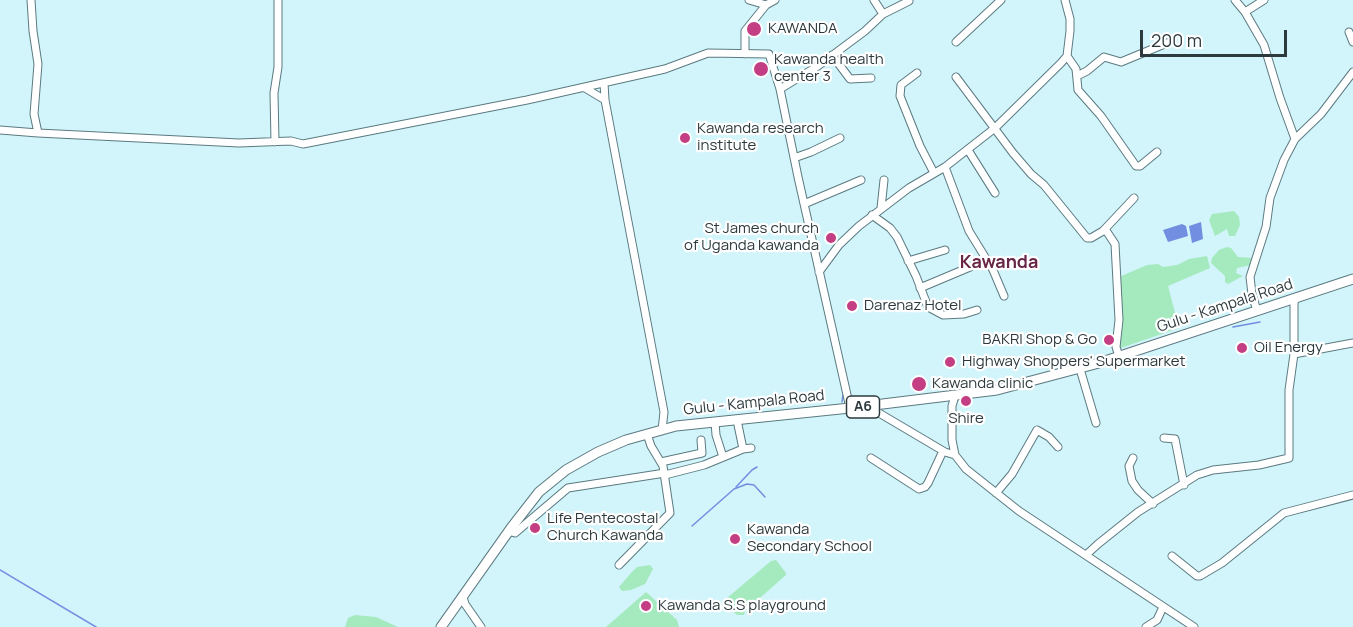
<!DOCTYPE html>
<style>
body{margin:0}
#map{position:relative;width:1353px;height:627px;overflow:hidden;background:#d2f4fb;font-family:Manrope,sans-serif}
canvas{display:block}
.scale{position:absolute;left:1140px;top:30px;width:147px;height:27px;box-sizing:border-box;border:3px solid #2d3a3d;border-top:0;padding-left:8px;font-size:18px;line-height:21px;white-space:nowrap;color:#2d3a3d;-webkit-text-stroke:4px #fff;paint-order:stroke}
</style>
<div id="map">
<canvas width="1353" height="627"></canvas>
<div class="scale">200 m</div>
</div>
<script>
const ctx = document.querySelector('canvas').getContext('2d');
ctx.lineJoin = 'round';
function fillPath(path, color) {
  ctx.fillStyle = color;
  ctx.fill(path, 'evenodd');
}
function poly(rows) {
  const path = new Path2D();
  for (const r of rows) {
    path.moveTo(r[0], r[1]);
    for (let i = 2; i < r.length; i += 2) path.lineTo(r[i], r[i + 1]);
  }
  return path;
}
function strokePath(path, color, width, dash) {
  ctx.strokeStyle = color;
  ctx.lineWidth = width;
  ctx.lineCap = dash ? 'butt' : 'round';
  ctx.setLineDash(dash || []);
  ctx.stroke(path);
}
function drawText(font, color, halo, rows, align = 'center') {
  ctx.font = font + ' Manrope,sans-serif';
  ctx.lineWidth = 4.5;
  ctx.setLineDash([]);
  ctx.textBaseline = 'middle';
  ctx.strokeStyle = halo;
  ctx.fillStyle = color;
  for (const [text, x, y, turn = 0] of rows) {
    ctx.save();
    ctx.translate(x, y);
    ctx.rotate((+turn || 0) * Math.PI / 180);
    ctx.textAlign = isNaN(turn) ? turn : align;
    if (halo) ctx.strokeText(text, 0, 0);
    ctx.fillText(text, 0, 0);
    ctx.restore();
  }
}
const green = poly([
 [1234,211,1239,217,1240,225,1235,236,1229,236,1227,229,1215,236,1209,220,1212,214],
 [1227,247,1231,248,1238,257,1252,258,1252,261,1251,265,1237,268,1236,273,1243,276,1228,284,1225,282,1225,276,1211,263,1212,258,1219,250],
 [1207,256,1210,268,1168,286,1179,328,1118,349,1119,277,1147,265,1158,264,1163,267,1177,265,1189,259],
 [776,560,786,573,786,575,745,611,744,615,737,615,727,607,727,598,771,561],
 [650,565,653,569,645,584,631,590,622,591,619,587,631,573,637,567],
 [646,592,677,620,679,627,606,627],
 [355,615,376,617,398,627,345,627,348,618]
]);
const water = poly([
 [1201,222,1203,239,1192,243,1189,226],
 [1182,224,1186,226,1188,236,1168,242,1163,230]
]);
const stream = poly([
 [1233,327,1260,322],
 [842,402,843,395],
 [736,487,752,470,757,467],
 [692,526,734,489,747,484,754,485,765,497],
 [0,570,96,627]
]);
const minor = poly([
 [31,0,33,31,38,64,34,114,38,133,239,143,291,141,303,144,527,100,665,69,708,53,769,54,780,89,798,177,850,408],
 [749,0,766,5,775,0],
 [1235,0,1245,12,1264,45,1280,98,1295,139],
 [1245,12,1264,0],
 [883,14,909,1],
 [1349,32,1353,42],
 [956,42,1001,0],
 [745,54,745,31,766,5],
 [832,55,850,79,871,78],
 [1067,56,1076,69,1078,90,1101,116,1136,166,1140,166,1157,152],
 [917,73,901,85,900,96,920,146,934,173],
 [1077,76,1087,71,1104,57,1121,62,1167,43],
 [956,77,1013,153,1031,174,1044,185,1087,238,1091,238,1103,231,1134,198],
 [604,83,605,100,664,412,662,430],
 [585,88,605,100],
 [780,89,818,66,865,31,883,14,874,0],
 [0,130,38,133],
 [275,142,274,93,278,67,278,0],
 [968,150,995,193],
 [794,158,811,152,840,138],
 [945,167,969,231,993,270,1004,296],
 [804,204,861,180],
 [881,208,884,180],
 [872,215,890,228,897,237,916,276,928,307,943,315,964,314,977,310],
 [1105,229,1115,244,1119,320,1116,347,1119,356],
 [908,261,945,250],
 [819,272,839,245,859,226,909,188,945,167,995,128,1061,63,1067,56,1070,31,1070,19,1065,0],
 [920,288,970,267],
 [1257,311,1252,294,1250,277,1266,227,1270,198,1284,160,1295,139,1321,114,1353,72],
 [1294,354,1353,343],
 [1080,369,1096,423],
 [955,396,952,406,952,440,955,455,966,469,1019,511,1194,627],
 [871,406,879,413,945,452,955,455],
 [737,420,743,449],
 [715,422,716,435,723,457],
 [1164,438,1175,439,1184,485],
 [871,458,919,489,925,487,928,483,943,451],
 [1133,458,1129,466,1132,481,1138,490,1153,504],
 [661,462,702,453,701,440],
 [665,475,704,465,743,449,751,448],
 [996,493,1012,474,1037,430,1049,437,1058,447],
 [508,531,515,533,568,488,665,473],
 [1086,555,1098,544,1138,512,1197,475,1213,470,1259,465,1289,458,1289,390,1294,354,1294,302,1296,299],
 [1172,556,1197,576,1200,576,1222,563,1284,513,1353,495],
 [619,565,670,513,663,466,651,446,647,434],
 [463,597,465,604,481,627],
 [1146,627,1157,620,1163,607]
]);
const major = poly([
 [441,627,511,528,539,492,566,470,598,452,626,440,676,426,850,408,997,390,1099,363,1353,279]
]);
const markers = [
 [754,29,8,"#c33e82"],
 [761,69,8,"#c33e82"],
 [685,138,6,"#c33e82"],
 [831,238,6,"#c33e82"],
 [852,306,6,"#c33e82"],
 [1109,340,6,"#c33e82"],
 [1242,348,6,"#c33e82"],
 [950,362,6,"#c33e82"],
 [919,384,8,"#c33e82"],
 [966,401,6,"#c33e82"],
 [535,528,6,"#c33e82"],
 [735,539,6,"#c33e82"],
 [646,606,6,"#c33e82"]
];
const shields = [
 [863,407,33]
];
const shieldNames = [
 ["A6",863,407]
];
const poiNames = [
 ["KAWANDA",768,29],
 ["Kawanda health",774,60],
 ["center 3",774,77],
 ["Kawanda research",697,129],
 ["institute",697,146],
 ["St James church",819,229,"right"],
 ["of Uganda kawanda",819,246,"right"],
 ["Darenaz Hotel",864,306],
 ["BAKRI Shop & Go",1097,340,"right"],
 ["Oil Energy",1254,348],
 ["Highway Shoppers' Supermarket",962,362],
 ["Kawanda clinic",932,384],
 ["Shire",966,419,"center"],
 ["Life Pentecostal",547,519],
 ["Church Kawanda",547,536],
 ["Kawanda",747,530],
 ["Secondary School",747,547],
 ["Kawanda S.S playground",658,606]
];
const streetNames = [
 ["Gulu - Kampala Road",1225,306,-18],
 ["Gulu - Kampala Road",754,403,-6]
];
const quarterNames = [
 ["Kawanda",999,263]
];
fillPath(green, '#a4eabe');
fillPath(water, '#728ee1');
strokePath(stream, '#728ee1', 1.5);
strokePath(minor, '#5b7a80', 9);
strokePath(major, '#5b7a80', 11);
strokePath(minor, '#fff', 7);
strokePath(major, '#fff', 9);
for (const [x, y, r, color] of markers) {
  const dot = new Path2D();
  dot.arc(x, y, r, 0, 2 * Math.PI);
  ctx.fillStyle = color;
  ctx.fill(dot);
  strokePath(dot, '#fff', 2);
}
for (const [x, y, w] of shields) {
  const box = new Path2D();
  box.roundRect(x - w / 2, y - 11, w, 22, 4.5);
  ctx.fillStyle = '#fff';
  ctx.fill(box);
  strokePath(box, '#2d3a3d', 1.5);
}
drawText('bold 14px', '#2d3a3d', null, shieldNames);
drawText('15px', '#2d3a3d', '#fff', poiNames, 'left');
drawText('15px', '#2d3a3d', '#fff', streetNames);
drawText('bold 18px', '#672646', '#fff', quarterNames);
</script>
